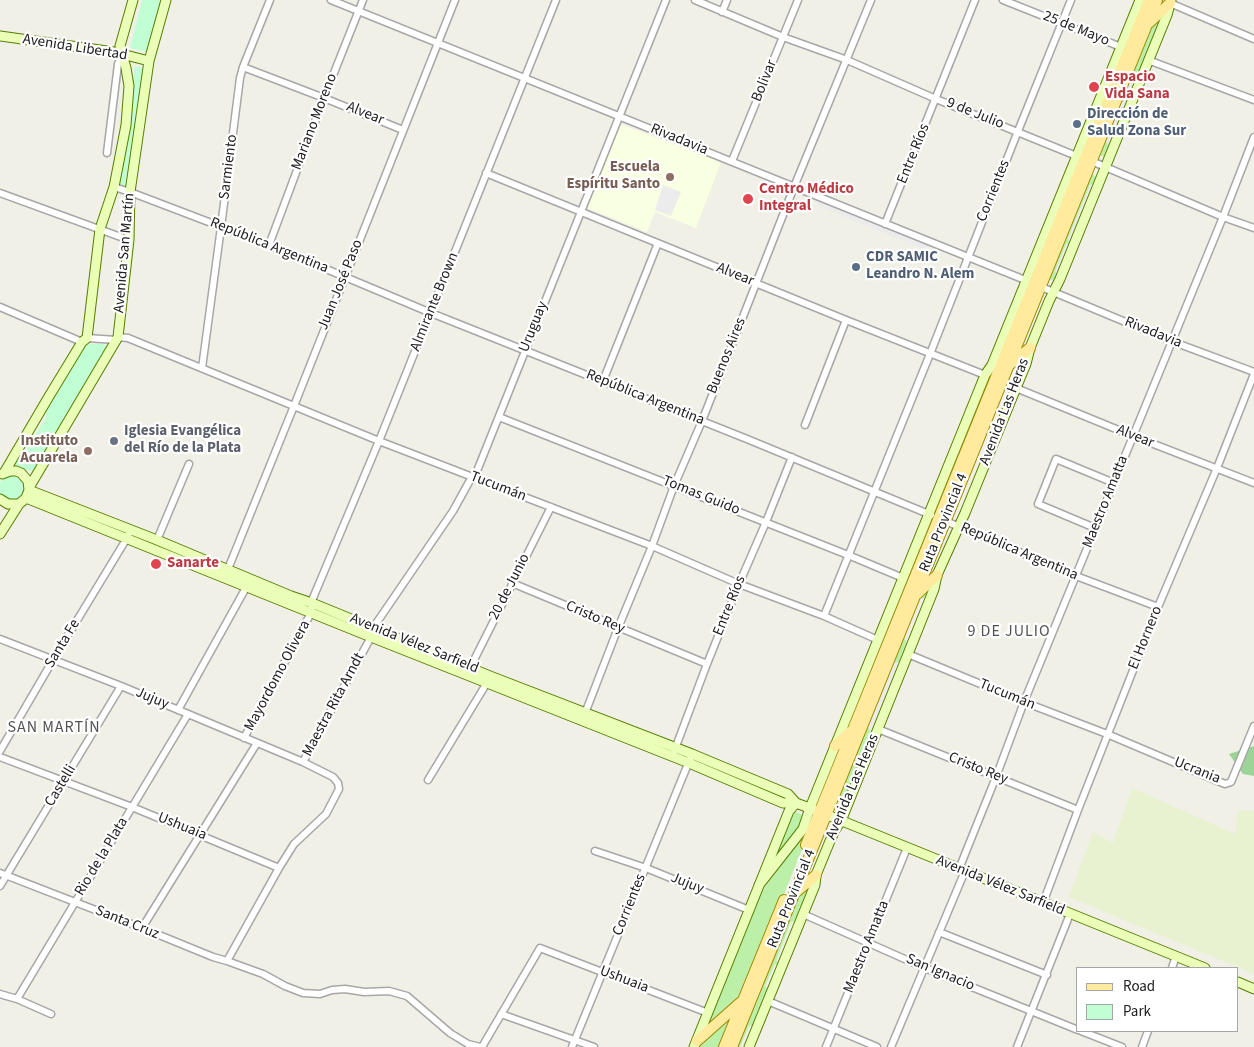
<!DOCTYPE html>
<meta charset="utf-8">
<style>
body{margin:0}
#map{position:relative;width:1254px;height:1047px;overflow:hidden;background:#f1f0e6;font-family:"Source Sans 3",sans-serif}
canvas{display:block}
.legend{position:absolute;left:1076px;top:967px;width:162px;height:65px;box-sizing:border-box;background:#fff;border:1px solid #a6a6a6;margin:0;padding:6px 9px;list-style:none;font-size:15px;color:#202020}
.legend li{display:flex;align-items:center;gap:10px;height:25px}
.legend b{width:25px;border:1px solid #a6a6a6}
</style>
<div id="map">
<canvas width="1254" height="1047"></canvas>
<ul class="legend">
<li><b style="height:6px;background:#ffea9d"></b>Road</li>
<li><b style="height:14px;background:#c1fed3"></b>Park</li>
</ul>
</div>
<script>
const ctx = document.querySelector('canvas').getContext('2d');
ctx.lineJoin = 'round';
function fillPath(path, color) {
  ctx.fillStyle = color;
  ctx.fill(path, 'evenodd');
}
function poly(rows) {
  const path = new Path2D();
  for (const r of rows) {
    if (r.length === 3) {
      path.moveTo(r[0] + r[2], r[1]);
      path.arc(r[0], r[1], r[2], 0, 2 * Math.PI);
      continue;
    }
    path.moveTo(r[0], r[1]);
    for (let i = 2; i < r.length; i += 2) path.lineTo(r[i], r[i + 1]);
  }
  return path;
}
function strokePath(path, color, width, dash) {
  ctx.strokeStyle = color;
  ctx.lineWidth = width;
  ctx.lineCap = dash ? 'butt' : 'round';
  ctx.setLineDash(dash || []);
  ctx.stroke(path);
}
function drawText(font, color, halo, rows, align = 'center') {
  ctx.font = font + ' "Source Sans 3",sans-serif';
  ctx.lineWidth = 4.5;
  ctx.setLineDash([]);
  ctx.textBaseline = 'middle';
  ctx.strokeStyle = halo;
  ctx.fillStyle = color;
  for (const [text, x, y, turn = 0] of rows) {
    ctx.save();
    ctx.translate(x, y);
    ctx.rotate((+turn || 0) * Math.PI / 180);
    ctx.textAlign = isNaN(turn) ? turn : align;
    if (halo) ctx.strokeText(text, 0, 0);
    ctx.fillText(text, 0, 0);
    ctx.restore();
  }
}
const education = poly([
 [620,124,721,162,696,228,655,212,647,232,587,208]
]);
const farmland = poly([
 [1132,788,1235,834,1238,811,1254,811,1254,974,1069,897,1093,832,1113,843]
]);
const grass = poly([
 [1163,14,1139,74,1133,75,1113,123,1118,127,1106,156,1104,157,1099,155,1150,24],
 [1090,175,1094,175,1096,177,1094,184,1090,185,1068,239,1070,243,1055,279,1051,280,1049,278],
 [929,589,926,597,920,599,904,638,907,642,899,662,893,664,868,727,871,732,843,802,838,803,836,799,917,598],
 [794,811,801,814,802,816,803,819,799,829,772,864],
 [806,831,809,832,743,996,707,1029,706,1027,758,897],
 [811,883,797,921,791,922,776,961,779,963,779,965,775,964,765,986,769,990,754,1026,749,1026,740,1047,735,1047,796,896],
 [732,1014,721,1047,697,1047]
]);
const forest = poly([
 [1254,746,1254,776,1243,774,1229,754]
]);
const park = poly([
 [142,0,164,0,152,53,130,48],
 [135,66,143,68,130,188,119,185],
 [86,344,104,344,107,348,72,410,34,470,30,471,16,466,14,464,19,455,24,455,46,417,46,410],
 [12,488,13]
]);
const parking = poly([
 [1139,74,1110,146,1106,142,1112,126,1117,126,1113,123,1133,75],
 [1094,184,1057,275,1055,271,1066,244,1070,243,1068,239,1090,185],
 [663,185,681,192,671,216,655,210],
 [818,201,928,245,923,249,818,206],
 [899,662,871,732,868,727,893,663]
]);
const minor = poly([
 [331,0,1030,282],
 [695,0,783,37,847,60,936,99,1079,157],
 [1003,0,1121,47],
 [1170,3,1254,39],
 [722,12,727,0],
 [1148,60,1254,100],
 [243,67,324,98,403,130],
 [107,153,118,64,122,54],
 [1089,160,1223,217,1254,228],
 [732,161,798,0],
 [486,173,846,320,985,375],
 [114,187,130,192,269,245,431,313,747,439,931,515],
 [0,193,129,240],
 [885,224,975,0],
 [269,245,324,98,363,0],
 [1039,286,1171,341,1254,372],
 [0,307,82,342],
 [118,337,128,338,379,441,652,546,739,584,824,616,878,640],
 [87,338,116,340],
 [202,368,221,227,240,78,243,67,270,0],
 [603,381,658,243],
 [1016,388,1133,436,1254,483],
 [499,417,848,555,903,578],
 [805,425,846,320],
 [943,520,1076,576,1158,607],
 [1095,528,1038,504,1056,459,1114,483],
 [157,540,189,464],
 [228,569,294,406,455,0],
 [512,583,707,664],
 [824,616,930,354,1018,131,1071,0],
 [0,639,121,686,303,762],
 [908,654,1024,702,1107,734,1225,784,1231,782,1254,726],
 [468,672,551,507],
 [178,710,248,584],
 [584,716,618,628,652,546,674,486,702,421,794,187,871,0],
 [878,729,1078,810],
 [244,738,311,613,312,603,313,598,379,441,556,0],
 [0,751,53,660,127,538,131,530],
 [0,757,132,807,279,868],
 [672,757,707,664,739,584,766,522,792,457],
 [428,780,488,681],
 [595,851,646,868,749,910],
 [959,869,996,777,1024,702,1223,217,1254,137],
 [0,873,142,928,213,957,227,961,263,974,285,986,303,993,320,994,332,990,345,989,364,992,389,991,407,996,450,1033,468,1044,480,1047],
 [0,886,121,686],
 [1043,903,1078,810,1158,607,1217,468,1254,374],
 [803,914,925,968,1078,1030],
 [142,928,257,743],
 [939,932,1047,975],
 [227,961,279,868,294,844,326,814,339,789,338,783,333,777,303,762,371,637,373,628,453,511,469,482,477,471,666,0],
 [1172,968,1176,956],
 [0,994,17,999,51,1014],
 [17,999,188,714],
 [768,1001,877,1047],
 [501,1014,594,1047],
 [1081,1031,1122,1047],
 [482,1047,540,948,708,1013],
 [572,1047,690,759],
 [826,1047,907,848],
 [891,1047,965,871],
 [1017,1047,1070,914],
 [1142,1047,1148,1031]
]);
const secondary = poly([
 [0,36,114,52,149,61],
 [4,473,48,398,82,342,87,338,100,229,114,187,126,125,129,86,126,68,122,54,120,46,133,0],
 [30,486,118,337,129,240,130,192,149,61,166,0],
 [29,490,157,540,291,596,312,603,490,676,692,754,788,794,796,803],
 [26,498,371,637,689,763,783,803,796,803,820,812,1205,968],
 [0,499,8,504,19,504,26,498,29,490,28,481,21,473,16,471,10,471,2,474],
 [0,534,19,504],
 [759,885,803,829,810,808,985,375,992,365,1140,0],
 [1238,982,1254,989],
 [694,1047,789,811,796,803],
 [749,1047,815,885,816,875,830,841,835,830,841,821,908,654,934,589,937,575,965,513,1016,388,1026,364,1030,348,1049,301,1060,279,1167,15,1171,0]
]);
const primary = poly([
 [1149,23,1170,3],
 [1009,365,1030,348],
 [917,594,937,575],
 [835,746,850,732],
 [806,845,1149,0],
 [795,893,816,875],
 [697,1041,741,1002],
 [724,1047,784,900],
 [732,1047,1157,0]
]);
const markers = [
 [1094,87,6,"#e0444e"],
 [1077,124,5,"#5c6f8a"],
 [670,177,5,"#8d6e63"],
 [748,199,6,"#e0444e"],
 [856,267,5,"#5c6f8a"],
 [114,441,5,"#6b7280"],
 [88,451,5,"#8d6e63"],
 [156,564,6,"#e0444e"]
];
const streetNames = [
 ["25 de Mayo",1076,29,22],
 ["Avenida Libertad",75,48,9],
 ["Bolivar",765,81,-68],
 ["Alvear",365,114,22],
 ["9 de Julio",975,114,22],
 ["Mariano Moreno",315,122,-69],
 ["Rivadavia",679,140,22],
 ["Entre Ríos",914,154,-68],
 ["Sarmiento",229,167,-83],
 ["Corrientes",994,191,-68],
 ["República Argentina",269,246,22],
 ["Avenida San Martín",125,253,-85],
 ["Alvear",735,275,22],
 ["Juan José Paso",341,285,-68],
 ["Almirante Brown",435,302,-68],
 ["Uruguay",534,327,-68],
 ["Rivadavia",1153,333,22],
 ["Buenos Aires",727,356,-68],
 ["República Argentina",645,398,22],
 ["Avenida Las Heras",1005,412,-69],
 ["Alvear",1135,437,22],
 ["Tucumán",498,487,21],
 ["Tomas Guido",701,496,22],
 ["Maestro Amatta",1106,502,-68],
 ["Ruta Provincial 4",944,523,-68],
 ["República Argentina",1019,552,23],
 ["20 de Junio",510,587,-63],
 ["Entre Ríos",730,606,-68],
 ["Cristo Rey",595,618,23],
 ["El Hornero",1146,638,-68],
 ["Santa Fe",63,644,-59],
 ["Avenida Vélez Sarfield",414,644,22],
 ["Mayordomo Olivera",278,676,-62],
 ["Tucumán",1007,695,22],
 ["Jujuy",152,699,23],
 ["Maestra Rita Arndt",334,705,-62],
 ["Cristo Rey",978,769,22],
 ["Ucrania",1197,771,22],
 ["Castelli",61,786,-59],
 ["Avenida Las Heras",853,787,-67],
 ["Ushuaia",182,827,22],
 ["Rio de la Plata",102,857,-59],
 ["Jujuy",687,884,22],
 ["Avenida Vélez Sarfield",1000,886,22],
 ["Ruta Provincial 4",792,899,-68],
 ["Corrientes",630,905,-68],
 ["Santa Cruz",127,923,22],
 ["Maestro Amatta",867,947,-68],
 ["San Ignacio",940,973,23],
 ["Ushuaia",624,980,21]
];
const healthNames = [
 ["Espacio",1105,78],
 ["Vida Sana",1105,95],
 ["Centro Médico",759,190],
 ["Integral",759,207],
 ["Sanarte",167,564]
];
const serviceNames = [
 ["Dirección de",1087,115],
 ["Salud Zona Sur",1087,132],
 ["CDR SAMIC",866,258],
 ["Leandro N. Alem",866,275]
];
const educationNames = [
 ["Escuela",660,168],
 ["Espíritu Santo",660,185],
 ["Instituto",78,442],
 ["Acuarela",78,459]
];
const worshipNames = [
 ["Iglesia Evangélica",124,432],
 ["del Río de la Plata",124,449]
];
const neighbourhoodNames = [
 ["9 DE JULIO",1009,632],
 ["SAN MARTÍN",54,728]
];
fillPath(education, '#f9ffe1');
fillPath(farmland, '#e8f1d0');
fillPath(grass, '#bcefa8');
fillPath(forest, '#9cd498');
fillPath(park, '#c1fed3');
fillPath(parking, '#ececec');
strokePath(minor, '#a7a7a7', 9);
strokePath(secondary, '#557e00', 11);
strokePath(primary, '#9c8a00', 12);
strokePath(minor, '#fff', 6);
strokePath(secondary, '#ebfeb7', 9);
strokePath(primary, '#ffea9d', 10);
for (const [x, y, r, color] of markers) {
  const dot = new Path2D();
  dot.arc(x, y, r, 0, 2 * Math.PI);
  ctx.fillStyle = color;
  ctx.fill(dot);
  strokePath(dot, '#fff', 2);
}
drawText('15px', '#202020', '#fff', streetNames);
drawText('bold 15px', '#be3a42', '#fff', healthNames, 'left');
drawText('bold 15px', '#4e5e75', '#fff', serviceNames, 'left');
drawText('bold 15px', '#785e54', '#fff', educationNames, 'right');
drawText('bold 15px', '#5b616d', '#fff', worshipNames, 'left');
ctx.letterSpacing = '1px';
drawText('16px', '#535353', '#fff', neighbourhoodNames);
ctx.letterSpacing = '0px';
</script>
